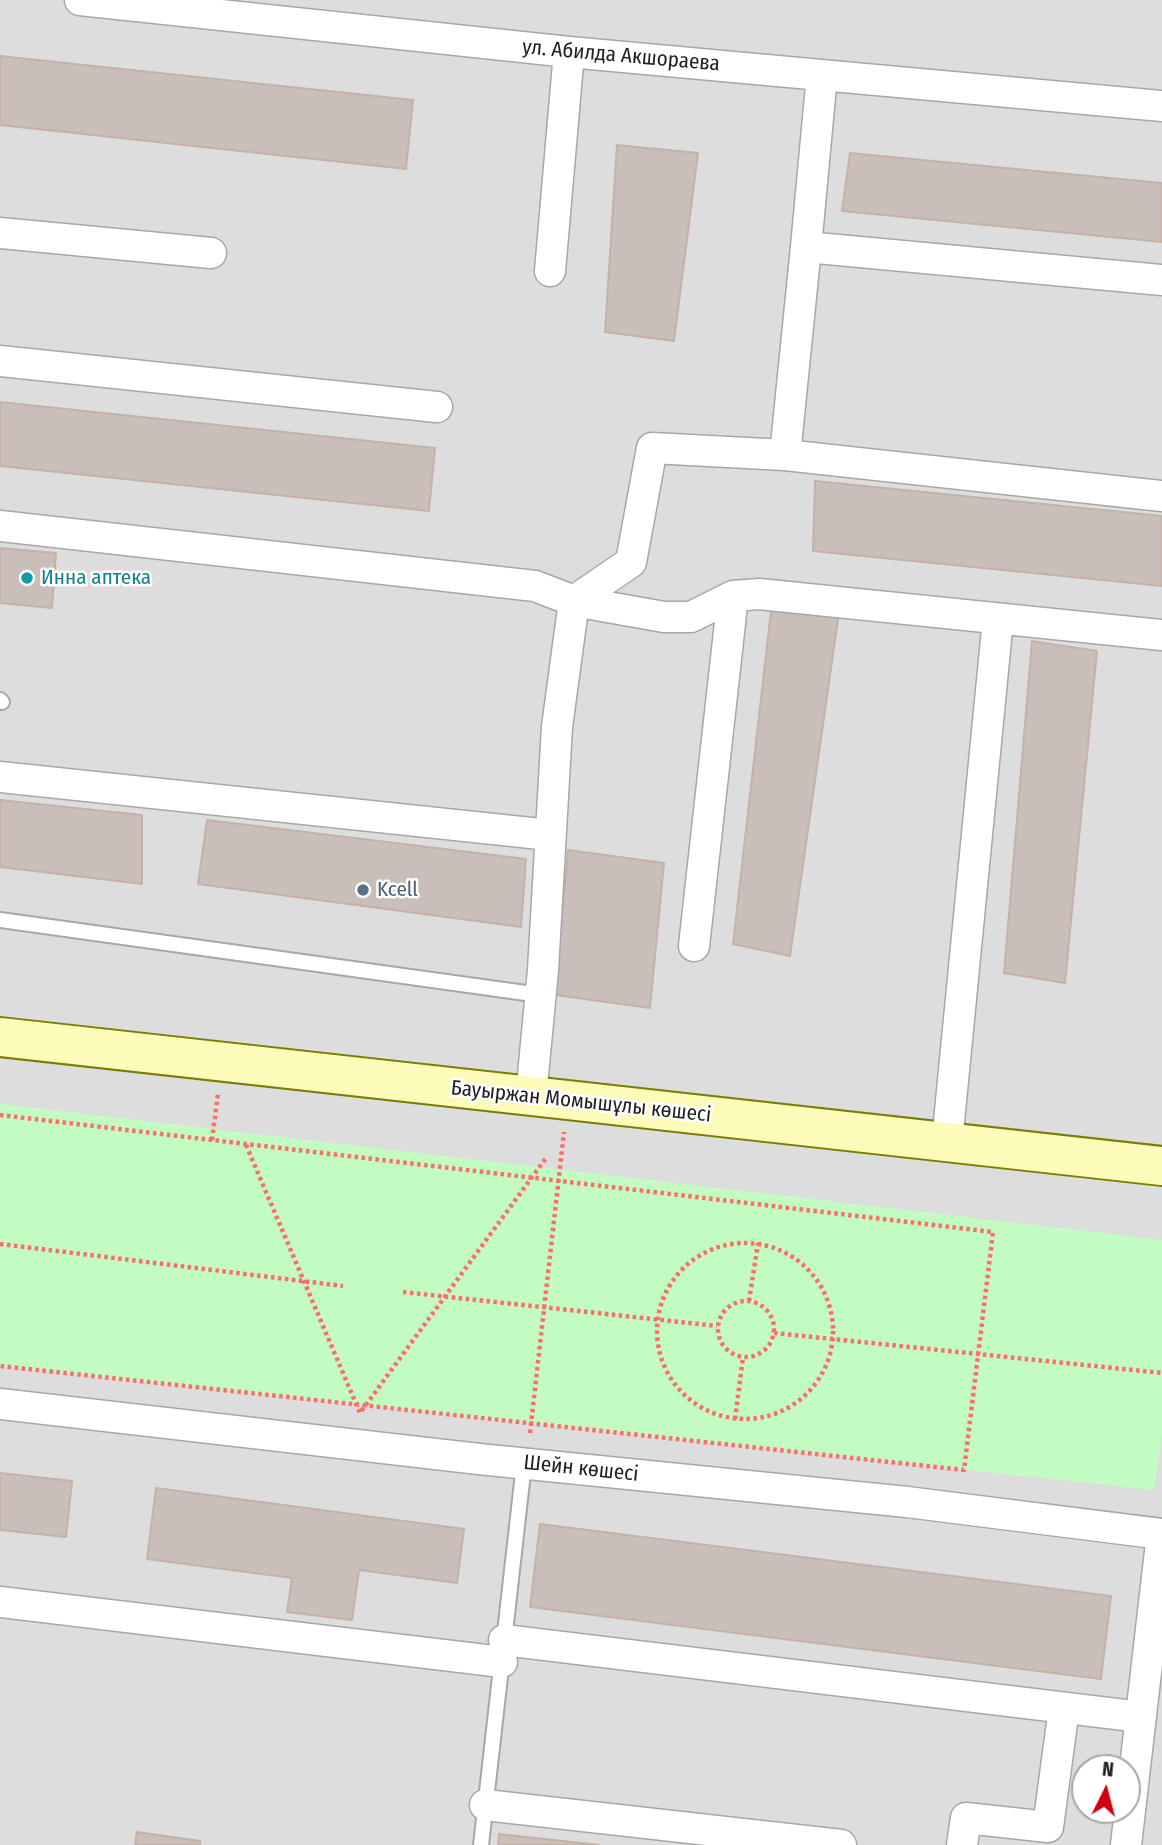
<!DOCTYPE html>
<meta charset="utf-8">
<style>
body{margin:0}
#map{position:relative;width:1162px;height:1845px;overflow:hidden;background:#f1ece6;font-family:"Fira Sans Condensed",sans-serif}
canvas{display:block}
.north{position:absolute;left:1071px;top:1754px;width:70px;height:70px;box-sizing:border-box;background:#fff;border:2px solid #a6a6a6;border-radius:50%;rotate:6deg;font-size:19px;font-weight:700;line-height:28px;text-align:center;color:#202020}
.north::after{content:'';display:block;margin:auto;width:24px;height:32px;background:#d00010;clip-path:polygon(50% 0,100% 100%,50% 72%,0 100%)}
</style>
<div id="map">
<canvas width="1162" height="1845"></canvas>
<div class="north">N</div>
</div>
<script>
const ctx = document.querySelector('canvas').getContext('2d');
ctx.lineJoin = 'round';
function fillPath(path, color) {
  ctx.fillStyle = color;
  ctx.fill(path, 'evenodd');
}
function poly(rows) {
  const path = new Path2D();
  for (const r of rows) {
    if (r.length === 3) {
      path.moveTo(r[0] + r[2], r[1]);
      path.arc(r[0], r[1], r[2], 0, 2 * Math.PI);
      continue;
    }
    path.moveTo(r[0], r[1]);
    for (let i = 2; i < r.length; i += 2) path.lineTo(r[i], r[i + 1]);
  }
  return path;
}
function strokePath(path, color, width, dash) {
  ctx.strokeStyle = color;
  ctx.lineWidth = width;
  ctx.lineCap = dash ? 'butt' : 'round';
  ctx.setLineDash(dash || []);
  ctx.stroke(path);
}
function drawText(font, color, halo, rows, align = 'center') {
  ctx.font = font + ' "Fira Sans Condensed",sans-serif';
  ctx.lineWidth = 5;
  ctx.setLineDash([]);
  ctx.textBaseline = 'middle';
  ctx.strokeStyle = halo;
  ctx.fillStyle = color;
  for (const [text, x, y, turn = 0] of rows) {
    ctx.save();
    ctx.translate(x, y);
    ctx.rotate((+turn || 0) * Math.PI / 180);
    ctx.textAlign = isNaN(turn) ? turn : align;
    if (halo) ctx.strokeText(text, 0, 0);
    ctx.fillText(text, 0, 0);
    ctx.restore();
  }
}
const residential = poly([
 [0,0,1162,0,1162,1845,0,1845],
 [1085,1768,1127,1768,1127,1810,1085,1810]
]);
const park = poly([
 [0,1104,1162,1240,1162,1435,1154,1490,0,1366]
]);
const building = poly([
 [0,56,413,100,406,169,0,125,0,56],
 [617,145,698,153,674,341,605,332,617,145],
 [850,153,1162,183,1162,242,842,211,850,153],
 [0,402,435,448,429,511,0,466,0,402],
 [815,481,1162,516,1162,586,813,551,815,481],
 [0,548,56,553,52,608,0,603,0,548],
 [772,602,839,612,790,956,733,944,772,602],
 [1032,641,1097,651,1065,983,1004,973,1032,641],
 [0,800,142,815,142,884,0,867,0,800],
 [207,820,526,859,521,927,198,884,207,820],
 [568,850,664,863,650,1008,555,995,568,850],
 [0,1473,72,1481,66,1537,0,1530,0,1473],
 [156,1488,464,1529,457,1583,359,1570,352,1620,287,1612,292,1578,147,1559,156,1488],
 [540,1524,1111,1596,1101,1679,530,1607,540,1524],
 [137,1832,200,1841,200,1845,135,1845,137,1832],
 [499,1834,599,1845,498,1845,499,1834]
]);
const path = poly([
 [0,1115,993,1232,964,1470,0,1366],
 [212,1140,218,1094],
 [246,1145,360,1413,546,1158],
 [745,1331,88],
 [0,1244,343,1286],
 [403,1292,717,1326],
 [746,1329,28],
 [749,1301,758,1243],
 [774,1333,1162,1373],
 [735,1419,743,1357],
 [530,1433,564,1132]
]);
const lane = poly([
 [0,700,2,702],
 [0,920,540,995],
 [481,1845,524,1464]
]);
const street = poly([
 [80,0,569,52,1162,106],
 [822,75,806,247,1162,280],
 [0,233,211,253],
 [550,271,569,52],
 [0,361,437,407],
 [785,455,1162,496],
 [0,526,535,586,574,601,664,617,691,617,733,596,759,594,1162,635],
 [0,777,550,835],
 [694,946,733,596],
 [531,1096,543,970,557,727,574,601,631,562,652,448,785,455,806,247],
 [947,1142,998,619],
 [0,1404,479,1459,907,1502,1162,1534],
 [0,1602,502,1662],
 [504,1640,1141,1717],
 [485,1805,841,1845],
 [962,1845,966,1818,1048,1827,1064,1708],
 [1126,1845,1162,1534]
]);
const secondary = poly([
 [0,1037,1162,1166]
]);
const markers = [
 [27,578,7,"#0f9aa8"],
 [363,890,7,"#5c6f8a"]
];
const streetNames = [
 ["ул. Абилда Акшораева",621,56,5],
 ["Бауыржан Момышұлы көшесі",581,1102,6],
 ["Шейн көшесі",581,1469,6]
];
const cultureNames = [
 ["Инна аптека",41,578]
];
const serviceNames = [
 ["Kcell",377,890]
];
fillPath(residential, '#dedddd');
fillPath(park, '#c2fcc2');
fillPath(building, '#c9beb9');
strokePath(building, '#c4b2a8', 2);
strokePath(lane, '#a7a7a7', 18);
strokePath(street, '#a7a7a7', 33);
strokePath(secondary, '#7a7e00', 42);
strokePath(path, '#ff6d69', 4.5, [3.5, 3.5]);
strokePath(lane, '#fff', 14);
strokePath(street, '#fff', 30);
strokePath(secondary, '#fcfbb9', 38);
for (const [x, y, r, color] of markers) {
  const dot = new Path2D();
  dot.arc(x, y, r, 0, 2 * Math.PI);
  ctx.fillStyle = color;
  ctx.fill(dot);
  strokePath(dot, '#fff', 2.5);
}
drawText('21px', '#202020', '#fff', streetNames);
drawText('21px', '#0d838f', '#fff', cultureNames, 'left');
drawText('21px', '#4e5e75', '#fff', serviceNames, 'left');
</script>
